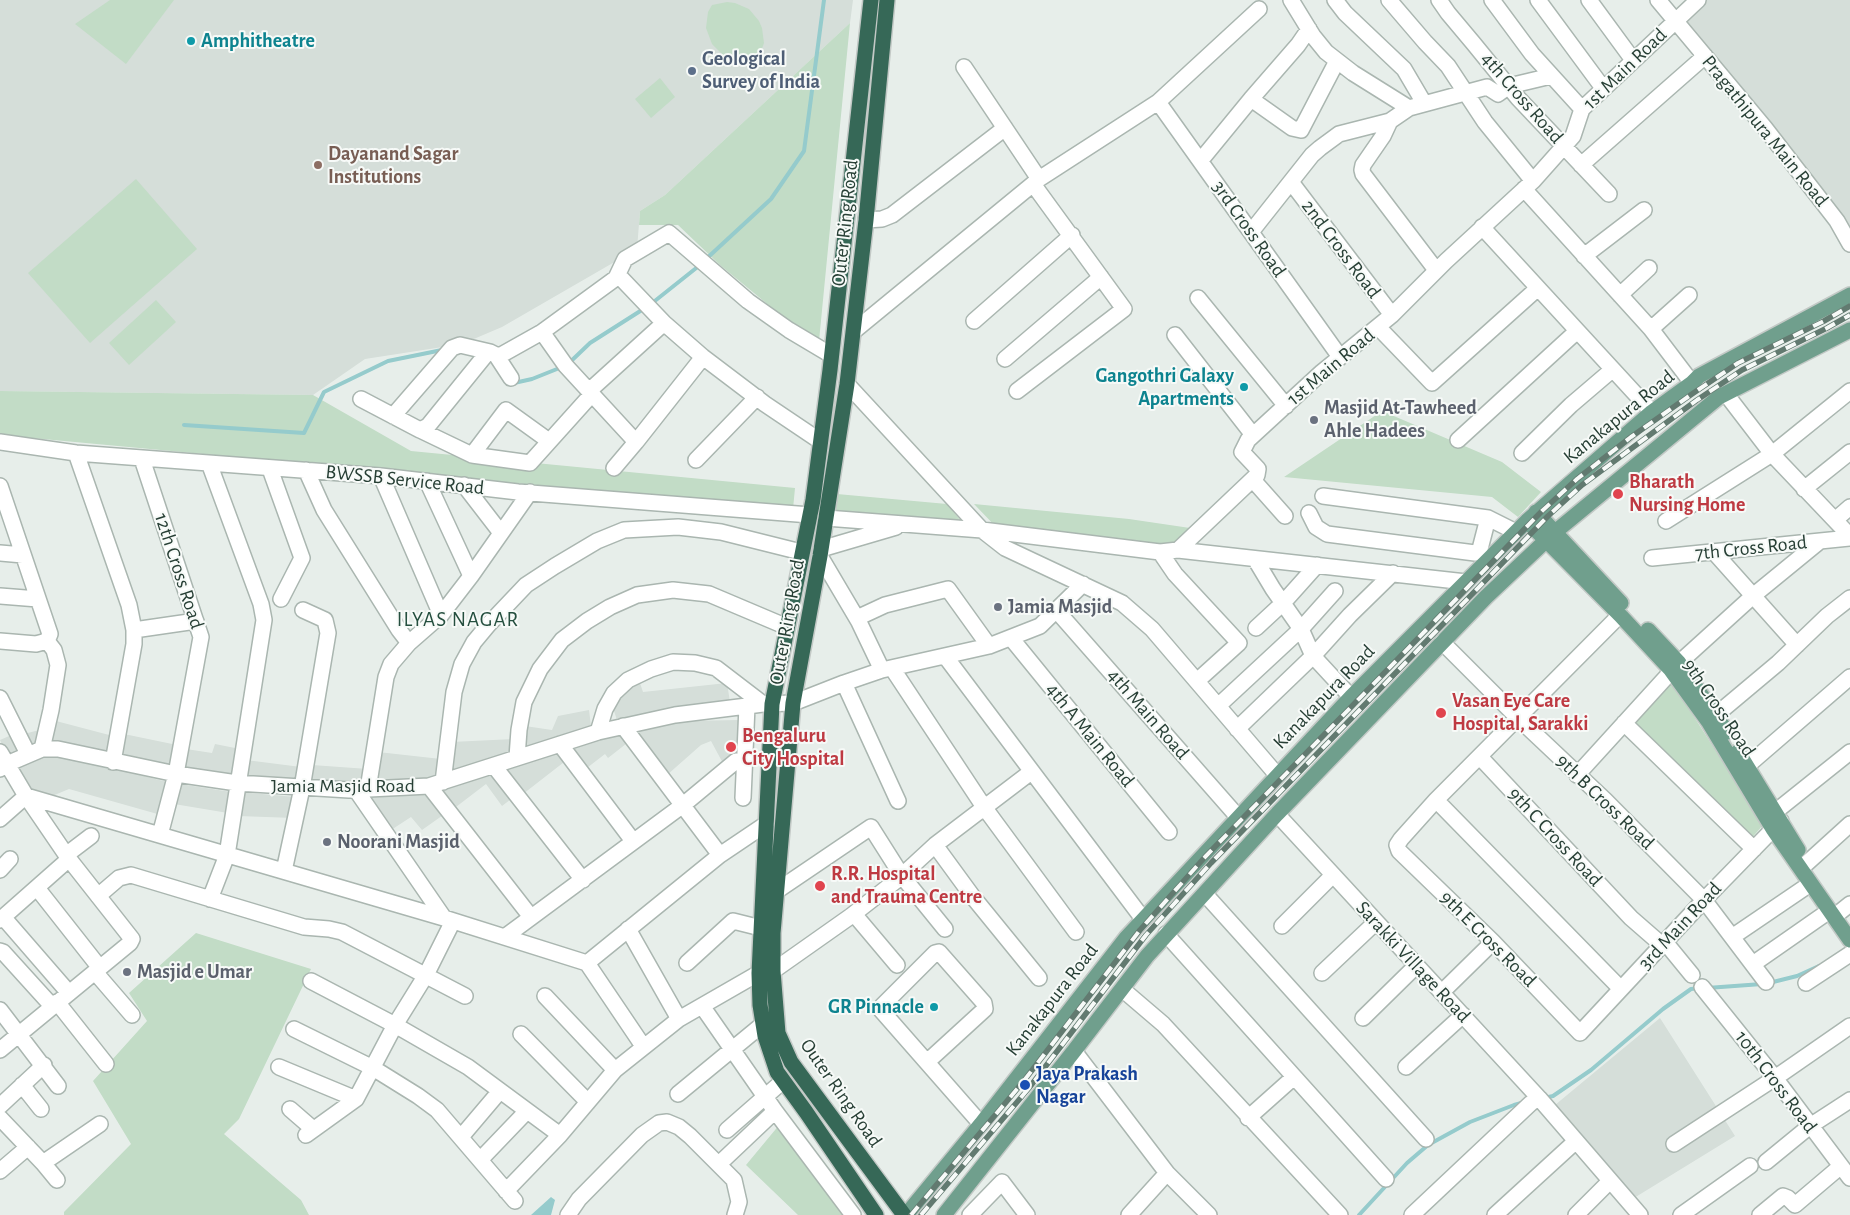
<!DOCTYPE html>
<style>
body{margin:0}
canvas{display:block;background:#e7eeea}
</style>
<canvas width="1850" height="1215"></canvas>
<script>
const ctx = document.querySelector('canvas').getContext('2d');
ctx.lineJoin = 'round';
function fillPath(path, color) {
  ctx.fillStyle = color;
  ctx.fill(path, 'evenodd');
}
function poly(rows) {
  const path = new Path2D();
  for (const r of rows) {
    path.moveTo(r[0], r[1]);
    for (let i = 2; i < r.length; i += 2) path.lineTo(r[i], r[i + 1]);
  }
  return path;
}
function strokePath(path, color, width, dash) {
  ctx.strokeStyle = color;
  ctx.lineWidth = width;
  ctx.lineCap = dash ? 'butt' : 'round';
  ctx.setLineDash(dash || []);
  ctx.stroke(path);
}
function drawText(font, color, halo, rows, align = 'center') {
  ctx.font = font + ' "Alegreya Sans",sans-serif';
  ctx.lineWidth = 4;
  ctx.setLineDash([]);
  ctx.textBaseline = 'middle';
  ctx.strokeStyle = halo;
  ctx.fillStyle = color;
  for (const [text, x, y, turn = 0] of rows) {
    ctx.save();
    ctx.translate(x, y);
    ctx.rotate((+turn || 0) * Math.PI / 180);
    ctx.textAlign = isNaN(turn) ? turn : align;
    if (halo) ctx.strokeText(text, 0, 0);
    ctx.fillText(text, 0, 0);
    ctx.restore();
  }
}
const built = poly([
 [0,0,853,0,850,23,665,195,640,211,637,249,502,327,462,344,365,359,313,395,0,391],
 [1701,0,1850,0,1850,230,1834,205,1679,19],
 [639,680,643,692,727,683,730,702,669,709,617,720,611,702],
 [589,710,591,726,520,751,525,726,552,730,558,716],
 [740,720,743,751,725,767,711,741,701,745,667,775,632,731,683,721],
 [56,721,113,736,108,755,50,741],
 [43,729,42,745,30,749,24,734],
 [623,731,631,740,608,758,605,754,583,771,565,748],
 [16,733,25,750,7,755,0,740],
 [124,734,177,745,173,769,118,758],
 [514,739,513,755,449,773,451,742],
 [215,744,240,749,234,780,181,770,186,749,212,753],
 [559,749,568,759,523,794,505,769],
 [378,752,441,759,439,779,372,785],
 [54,753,171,783,161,815,69,789,45,799,28,794,12,765],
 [246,760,301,767,299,784,244,779],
 [312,765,368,769,366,787,307,784],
 [495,769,515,796,502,806,486,784,452,810,436,789],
 [180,784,231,792,228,813,174,804],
 [240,792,295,797,294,818,238,816],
 [430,792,446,813,422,830,411,817,388,832,364,798],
 [1660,1018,1735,1136,1634,1198,1555,1105]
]);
const green = poly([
 [110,0,174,0,126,64,75,24],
 [727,2,735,3,749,9,759,21,762,28,764,43,759,57,745,61,730,58,723,55,712,44,706,28,708,12,712,5],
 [850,23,819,341,794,326,720,265,678,225,639,225,640,211,665,195],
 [660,78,675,97,651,118,635,99],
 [136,179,197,249,90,343,28,273],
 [156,300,176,322,129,365,109,343],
 [0,391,313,395,411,451,795,488,793,509,0,435],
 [1382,411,1502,462,1541,492,1518,517,1492,497,1284,477],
 [837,494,947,504,965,526,835,513],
 [974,504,1129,519,1190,528,1172,546,998,529],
 [1670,679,1763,825,1750,840,1629,722],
 [196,933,311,969,239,1119,224,1134,301,1200,309,1215,64,1215,64,1212,131,1144,93,1081,147,1021,129,993],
 [780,1124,846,1215,798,1215,746,1165]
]);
const water = poly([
 [551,1197,555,1200,551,1215,531,1215]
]);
const stream = poly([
 [705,260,771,199,804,151,824,0],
 [651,304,700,265],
 [568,364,590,343,645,308],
 [514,383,532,379,562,367],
 [184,425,304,433,324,392,388,361,442,350],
 [1769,983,1797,976,1819,966],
 [1707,988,1762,984],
 [1544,1098,1553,1096,1591,1070,1663,1009,1691,989,1700,988],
 [1359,1215,1407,1163,1428,1145,1470,1122,1514,1105,1525,1102]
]);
const minor = poly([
 [1291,0,1313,36,1326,52,1353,73,1409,108],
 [1335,0,1345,13,1404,69,1424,103],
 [1389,0,1425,42,1448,66,1485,122,1533,181],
 [1439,0,1448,13,1474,44,1518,98,1609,194],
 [1492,0,1532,54,1582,109],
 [1538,0,1603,88],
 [1589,0,1633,60],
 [1658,0,1765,128,1837,221,1850,244],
 [964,67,1039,179,1033,184,1124,309,1017,391],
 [1251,99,1292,128,1301,130,1337,61],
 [1158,102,1340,357],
 [1201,160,1251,99,1298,45,1309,29],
 [1581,165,1705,56],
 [1039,179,1158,102,1259,9],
 [1291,182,1392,315],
 [1524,189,1651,329,1692,383],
 [866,220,882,219,892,215,1005,128],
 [1482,227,1652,412],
 [1251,232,1312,155,1320,148,1339,134,1390,121],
 [1584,256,1644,210],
 [1436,270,1363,174,1362,170,1363,165,1383,136,1390,121,1409,108,1487,87,1498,94,1509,86,1551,76],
 [616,278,625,259,669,233,748,301,789,330,831,355],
 [1620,295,1649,268],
 [1198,298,1286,406],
 [974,321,1072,235],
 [1378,327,1432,383,1538,288],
 [1651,329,1689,295],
 [854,331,1033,184],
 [542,332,566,366,636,442],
 [1175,335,1253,435],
 [496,355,511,378],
 [1005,359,1101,277],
 [847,384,982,530,1005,548,1122,603,1152,629,1277,775],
 [589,391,664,323],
 [1726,394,1772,454,1850,536],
 [361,399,420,430,428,426,488,352],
 [393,416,452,348,460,345,490,352,496,355,501,355,542,332,616,278,621,278,664,323,703,357,765,404,820,441],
 [420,430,472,455,530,463,592,394],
 [1458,440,1576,332],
 [0,442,76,453,381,476,518,492,810,515],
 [76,453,129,605,134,630,134,644,113,762],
 [1522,453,1571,405,1612,370],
 [472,455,506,410,549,441],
 [142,459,201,637,176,774,160,835],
 [696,460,757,397],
 [209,463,261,604,264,620,227,855,210,899],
 [614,468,636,442,703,357],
 [270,469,302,558,281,599],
 [306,470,324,510,399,630,409,643],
 [381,476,441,615],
 [1253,480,1285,516],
 [427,481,471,576],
 [464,485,501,533],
 [0,486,50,634,47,641,36,644,0,641],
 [1804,489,1850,452],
 [1323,496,1488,518,1516,532],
 [1309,513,1316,527,1327,534,1475,553,1480,549,1488,518],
 [826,518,982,530,1160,552,1178,550,1466,582],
 [1835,520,1850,507],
 [1666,521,1772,454,1850,391],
 [821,549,896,527],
 [1178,550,1257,475,1258,469,1242,452,1248,440,1322,372,1392,315,1446,261,1533,181,1573,136,1582,109,1698,0],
 [1160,552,1175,574,1239,643,1197,681],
 [1714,552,1797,645],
 [0,553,23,555],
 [820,556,859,622,882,670],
 [1652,558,1850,538],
 [1255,559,1273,589,1301,629,1313,656,1351,697],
 [0,596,38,599],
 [1057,611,1238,817],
 [1620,615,1436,800,1401,839,1397,845,1399,851,1493,942,1580,1033,1704,900,1781,821],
 [857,618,885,605,948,589,989,646],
 [1256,628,1283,603,1317,565],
 [134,630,196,621],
 [1011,638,1169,832],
 [1442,642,1518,718,1606,801,1704,900,1766,982],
 [945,656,1143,919],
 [892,668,984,807,1076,932],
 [844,683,898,801],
 [0,698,28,754],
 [1218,706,1301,629,1335,591],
 [1716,715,1778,663,1827,616,1850,598],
 [1624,723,1754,849],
 [623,726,720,855],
 [1237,729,1313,656,1350,615,1393,573],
 [598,732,605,709,614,693,628,680,651,669,673,662,695,663,716,668,763,704],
 [560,744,633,841],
 [42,749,51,710,58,665,54,650,47,641],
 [0,752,26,796,69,859,132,939,130,943,0,1050],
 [517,757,519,730,524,702,540,669,562,640,587,621,610,607,637,595,673,590,709,594,787,627],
 [1480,757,1631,918,1662,945],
 [494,766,583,880],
 [1747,766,1850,677],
 [0,769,7,764,42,749,58,749,176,774,237,783,349,790,429,786,598,732,675,715,763,704,793,703,844,683,882,670,989,646,1040,626,1083,584],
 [1577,775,1679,663,1754,595,1820,541],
 [443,782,454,692,462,664,474,642,489,624,526,585,555,566,597,541,624,530,678,527,721,532,801,552],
 [429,786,531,917],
 [368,789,386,677,391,664,409,643,441,615,471,576,530,492],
 [356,790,444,918],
 [743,798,747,706],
 [1436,800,1621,989],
 [1775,812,1850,752],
 [1277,814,1539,1098,1640,1215],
 [0,819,26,796,444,918,587,963,643,1046],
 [935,845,973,897,1039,978],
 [66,855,91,836],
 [1807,863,1850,824],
 [0,870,10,859],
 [284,871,302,788,328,633,325,620,303,610],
 [37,888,100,968],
 [778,890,871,827,902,876,945,929],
 [1205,894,1426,1139],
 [98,896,119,878,131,875,304,927,329,929,342,932,465,996],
 [1840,912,1850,904],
 [854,914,897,965],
 [3,917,69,993],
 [0,920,69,859],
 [1282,926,1333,875],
 [628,929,679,1019],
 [1166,934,1386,1179],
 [506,936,683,805,736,761],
 [1732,937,1810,884],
 [1665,942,1692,975],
 [0,951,3,952,52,1006],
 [587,963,720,855,766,824],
 [687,963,733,921,761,928],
 [1753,964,1829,911],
 [773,971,851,916,897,880,935,845,1031,772],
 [95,972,132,1015],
 [1322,973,1376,922],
 [311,981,395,1025,468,1067,560,1135],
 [1806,983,1850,954],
 [1702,987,1775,1078,1850,1178],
 [1122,989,1163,1024,1340,1215],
 [1442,992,1493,942],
 [545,996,615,1070],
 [57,1002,106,1064],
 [702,1006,775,1111,853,1215],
 [0,1010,58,1086],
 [1363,1018,1417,965],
 [294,1029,373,1068,418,1096,437,1110,515,1201],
 [521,1034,588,1102],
 [1074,1051,1167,1173,1129,1215],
 [927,1062,985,1009,984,1003,939,952,935,953,882,1006,881,1010,981,1124],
 [279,1067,356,1099],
 [1406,1067,1463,1015],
 [22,1085,41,1109],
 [678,1094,763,1024],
 [0,1106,44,1065],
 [290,1109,313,1129],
 [0,1118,43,1163,57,1180],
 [1248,1118,1294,1077],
 [727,1130,783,1081],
 [306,1135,356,1099,395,1025,426,975,453,921],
 [461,1137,500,1091],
 [1674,1144,1775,1078,1850,1026],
 [480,1160,527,1111],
 [1766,1162,1810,1126,1850,1100],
 [43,1163,100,1124],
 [719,1164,775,1111],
 [0,1171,28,1147],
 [1167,1173,1209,1215],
 [506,1191,560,1135,615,1070,679,1019,759,973],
 [568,1215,579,1199,642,1135,659,1123,667,1122,679,1127,690,1136,734,1180,739,1202,735,1215],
 [970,1215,1002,1182,1027,1215],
 [1412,1215,1531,1103,1539,1098],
 [1495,1215,1576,1141],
 [1576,1215,1610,1181],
 [1681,1215,1750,1166],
 [1760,1215,1783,1196,1788,1198,1795,1205,1841,1166]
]);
const major = poly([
 [1536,512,1621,603],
 [1527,521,1620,615,1671,670,1708,721,1773,829,1850,940],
 [1648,630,1679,663,1727,732],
 [1738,752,1798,850],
 [906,1215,981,1124,1126,938,1351,697,1527,521,1652,412,1692,383,1699,376,1850,295],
 [944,1215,1074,1051,1147,956,1277,814,1486,597,1555,532,1719,397,1850,330]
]);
const highway = poly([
 [871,0,830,370,813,500,772,704,759,973,760,1005,765,1036,777,1072,806,1112,876,1215],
 [887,0,866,220,847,384,820,556,793,703,773,933,773,971,778,1033,791,1062,904,1215]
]);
const rail = poly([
 [911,1215,1023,1082,1140,930,1205,857,1542,511,1577,479,1631,437,1692,394,1738,363,1824,321,1850,306],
 [921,1215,1029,1088,1146,935,1211,863,1548,516,1582,485,1697,400,1742,370,1827,328,1850,315]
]);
const markers = [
 [191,41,5,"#0f9aa8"],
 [692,71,5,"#5c6f8a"],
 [318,165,5,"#8d6e63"],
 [1244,387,5,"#0f9aa8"],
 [1314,420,5,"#6b7280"],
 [1618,494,6,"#e0444e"],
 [998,607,5,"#6b7280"],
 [1441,713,6,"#e0444e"],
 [731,747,6,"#e0444e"],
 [327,842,5,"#6b7280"],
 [820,886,6,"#e0444e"],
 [127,972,5,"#6b7280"],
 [934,1007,5,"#0f9aa8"],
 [1025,1085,6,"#1a4fb4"]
];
const cultureNames = [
 ["Amphitheatre",201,41,"left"],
 ["Gangothri Galaxy",1234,376],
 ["Apartments",1234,399],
 ["GR Pinnacle",924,1007]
];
const serviceNames = [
 ["Geological",702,59],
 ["Survey of India",702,82]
];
const streetNames = [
 ["1st Main Road",1625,69,-44],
 ["4th Cross Road",1522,98,49],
 ["Pragathipura Main Road",1765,131,51],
 ["Outer Ring Road",845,223,-84],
 ["3rd Cross Road",1249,229,55],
 ["2nd Cross Road",1341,249,53],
 ["1st Main Road",1331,367,-40],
 ["Kanakapura Road",1619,417,-39],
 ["BWSSB Service Road",405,480,6],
 ["7th Cross Road",1751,548,-6],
 ["12th Cross Road",179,571,72],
 ["Outer Ring Road",787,622,-80],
 ["Kanakapura Road",1324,697,-46],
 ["9th Cross Road",1719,708,56],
 ["4th Main Road",1148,714,49],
 ["4th A Main Road",1090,735,51],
 ["Jamia Masjid Road",343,786],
 ["9th B Cross Road",1605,802,44],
 ["9th C Cross Road",1555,837,47],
 ["3rd Main Road",1680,926,-47],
 ["9th E Cross Road",1488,939,45],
 ["Sarakki Village Road",1413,962,47],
 ["Kanakapura Road",1052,1000,-52],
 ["10th Cross Road",1776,1082,53],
 ["Outer Ring Road",841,1093,55]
];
const educationNames = [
 ["Dayanand Sagar",328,154],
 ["Institutions",328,177]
];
const worshipNames = [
 ["Masjid At-Tawheed",1324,408],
 ["Ahle Hadees",1324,431],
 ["Jamia Masjid",1008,607],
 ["Noorani Masjid",337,842],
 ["Masjid e Umar",137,972]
];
const healthNames = [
 ["Bharath",1629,482],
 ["Nursing Home",1629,505],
 ["Vasan Eye Care",1452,701],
 ["Hospital, Sarakki",1452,724],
 ["Bengaluru",742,736],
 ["City Hospital",742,759],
 ["R.R. Hospital",831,874],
 ["and Trauma Centre",831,897]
];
const transitNames = [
 ["Jaya Prakash",1036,1074],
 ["Nagar",1036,1097]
];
const neighbourhoodNames = [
 ["ILYAS NAGAR",458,620]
];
fillPath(built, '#d5ded9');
fillPath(green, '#c2dcc6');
fillPath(water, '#95cbcc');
strokePath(stream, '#95cbcc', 4);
strokePath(minor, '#aab6b0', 18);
strokePath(major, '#c3c9c6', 18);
strokePath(highway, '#c3c9c6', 18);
strokePath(minor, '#fff', 15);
strokePath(major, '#709f8d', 15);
strokePath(highway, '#366857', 15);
strokePath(rail, '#627a70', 5.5);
strokePath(rail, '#f7faf8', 4, [11]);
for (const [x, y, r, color] of markers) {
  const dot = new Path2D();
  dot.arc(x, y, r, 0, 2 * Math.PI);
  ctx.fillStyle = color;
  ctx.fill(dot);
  strokePath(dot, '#f7faf8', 2);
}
drawText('bold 20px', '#0d838f', '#f7faf8', cultureNames, 'right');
drawText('bold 20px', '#4e5e75', '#f7faf8', serviceNames, 'left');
drawText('20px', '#273f35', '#f7faf8', streetNames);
drawText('bold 20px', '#785e54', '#f7faf8', educationNames, 'left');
drawText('bold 20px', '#5b616d', '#f7faf8', worshipNames, 'left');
drawText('bold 20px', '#be3a42', '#f7faf8', healthNames, 'left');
drawText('bold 20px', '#164399', '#f7faf8', transitNames, 'left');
ctx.letterSpacing = '1px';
drawText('21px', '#254f3f', '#f7faf8', neighbourhoodNames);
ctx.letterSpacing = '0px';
</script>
